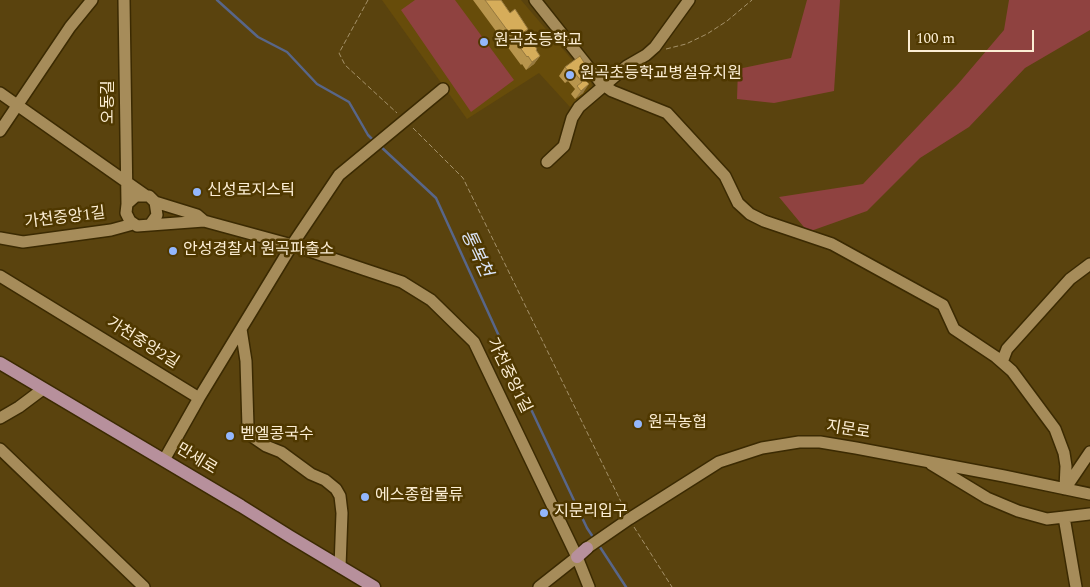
<!DOCTYPE html>
<meta charset="utf-8">
<style>
body{margin:0}
#map{position:relative;width:1090px;height:587px;overflow:hidden;background:#5a430e;font-family:Spectral,serif}
canvas{display:block}
.scale{position:absolute;left:908px;top:30px;width:126px;height:22px;box-sizing:border-box;border:2px solid #fceed4;border-top:0;padding-left:6px;font-size:15px;line-height:18px;white-space:nowrap;color:#fceed4;-webkit-text-stroke:4px #4f3800;paint-order:stroke}
</style>
<div id="map">
<canvas width="1090" height="587"></canvas>
<div class="scale">100 m</div>
</div>
<script>
const ctx = document.querySelector('canvas').getContext('2d');
ctx.lineJoin = 'round';
function fillPath(path, color) {
  ctx.fillStyle = color;
  ctx.fill(path, 'evenodd');
}
function poly(rows) {
  const path = new Path2D();
  for (const r of rows) {
    path.moveTo(r[0], r[1]);
    for (let i = 2; i < r.length; i += 2) path.lineTo(r[i], r[i + 1]);
  }
  return path;
}
function strokePath(path, color, width, dash) {
  ctx.strokeStyle = color;
  ctx.lineWidth = width;
  ctx.lineCap = dash ? 'butt' : 'round';
  ctx.setLineDash(dash || []);
  ctx.stroke(path);
}
function drawText(font, color, halo, rows, align = 'center') {
  ctx.font = font + ' Spectral,"Noto Sans KR",serif';
  ctx.lineWidth = 5;
  ctx.setLineDash([]);
  ctx.textBaseline = 'middle';
  ctx.strokeStyle = halo;
  ctx.fillStyle = color;
  for (const [text, x, y, turn = 0] of rows) {
    ctx.save();
    ctx.translate(x, y);
    ctx.rotate((+turn || 0) * Math.PI / 180);
    ctx.textAlign = isNaN(turn) ? turn : align;
    if (halo) ctx.strokeText(text, 0, 0);
    ctx.fillText(text, 0, 0);
    ctx.restore();
  }
}
const built = poly([
 [382,0,521,0,591,82,592,87,570,107,539,73,467,119]
]);
const green = poly([
 [415,0,455,0,514,80,471,112,401,10],
 [807,0,840,0,834,91,774,103,737,99,738,69,791,58],
 [1009,0,1090,0,1090,30,1025,68,969,127,920,158,867,211,808,232,779,197,863,184,958,84,1004,30]
]);
const stream = poly([
 [217,0,258,37,287,52,317,84,349,102,368,135,375,142],
 [379,145,436,198,509,358,522,390,587,528,595,540],
 [598,544,626,587]
]);
const path = poly([
 [368,0,339,53,345,65,397,113],
 [666,49,686,44,707,34,727,21,752,0],
 [413,128,463,178,625,510],
 [634,527,672,587]
]);
const minor = poly([
 [124,0,127,204],
 [535,0,601,83,612,91,667,113,725,176,738,203,750,214,764,221,832,244,943,305,954,329,996,357,1012,371,1055,429,1064,453,1066,466,1065,489],
 [0,93,145,195],
 [0,131,70,27,92,0],
 [547,162,564,146,572,118,579,107,627,66,646,55,655,47,689,0],
 [155,202,197,215,204,221],
 [150,225,157,215,155,202,149,196,136,196,127,204,126,213,130,221,137,226,204,221,292,245,363,269,402,282,431,300,474,342,577,557,589,587],
 [0,238,23,242,111,230,133,224],
 [0,276,199,398],
 [241,329,246,361,248,427,250,435,266,446,281,452,311,474,325,480,336,489,340,496,342,513,340,567],
 [1002,362,1007,349,1070,279,1090,264],
 [0,418,19,407,43,389],
 [0,449,144,587],
 [164,460,199,398,292,245,339,175,443,89],
 [931,464,987,498,1018,511,1047,519,1090,514],
 [1065,489,1090,452],
 [1064,517,1076,587],
 [587,548,629,519,719,462,762,448,799,442,820,442,856,448,1004,476,1090,494],
 [539,587,577,557]
]);
const major = poly([
 [0,363,241,506,289,536,374,587],
 [577,557,587,548]
]);
const wall = poly([
 [473,0,501,0,510,13,528,29,525,33,540,56,534,64,526,70,522,64,521,65],
 [585,64,584,67,587,82,583,93,575,99,571,94,575,89,568,81,565,83,559,76,565,67]
]);
const shadedWall = poly([
 [540,56,534,64,526,70,532,62],
 [574,72,568,81,565,83,571,75],
 [589,84,583,93,575,99,581,91]
]);
const building = poly([
 [485,0,501,0,510,13,515,9,528,29,524,32,537,49,536,50,540,56,532,62,528,56,527,57,485,0],
 [580,56,585,64,583,66,591,76,585,80,589,84,581,91,577,86,582,82,574,72,571,75,565,67,580,56]
]);
const markers = [
 [484,42,5,"#93b7fd"],
 [570,75,5,"#93b7fd"],
 [197,192,5,"#93b7fd"],
 [173,251,5,"#93b7fd"],
 [638,424,5,"#93b7fd"],
 [230,436,5,"#93b7fd"],
 [365,497,5,"#93b7fd"],
 [544,513,5,"#93b7fd"]
];
const poiNames = [
 ["원곡초등학교",494,42],
 ["원곡초등학교병설유치원",580,75],
 ["신성로지스틱",207,192],
 ["안성경찰서 원곡파출소",183,251],
 ["원곡농협",648,424],
 ["벧엘콩국수",240,436],
 ["에스종합물류",375,497],
 ["지문리입구",554,513]
];
const streetNames = [
 ["오동길",110,102,-90],
 ["가천중앙1길",65,219,-7],
 ["가천중앙2길",142,344,32],
 ["가천중앙1길",508,376,64],
 ["지문로",848,431,9],
 ["만세로",196,460,31]
];
const waterNames = [
 ["통복천",475,254,65]
];
fillPath(built, '#674c0a');
fillPath(green, '#8f4240');
strokePath(stream, '#586689', 2.5);
strokePath(minor, '#3b2a02', 14);
strokePath(major, '#3b2a02', 15);
strokePath(path, '#a5926a', 1, [5, 2.5]);
strokePath(minor, '#a68c5a', 11);
strokePath(major, '#b7909c', 12);
fillPath(wall, '#b8954d');
fillPath(shadedWall, '#96793f');
fillPath(building, '#d6ad5a');
strokePath(building, '#96793f', 1);
for (const [x, y, r, color] of markers) {
  const dot = new Path2D();
  dot.arc(x, y, r, 0, 2 * Math.PI);
  ctx.fillStyle = color;
  ctx.fill(dot);
  strokePath(dot, '#4f3800', 2);
}
drawText('16px', '#fceed4', '#4f3800', poiNames, 'left');
drawText('16px', '#fceed4', '#4f3800', streetNames);
drawText('italic 18px', '#dae4f7', '#4f3800', waterNames);
</script>
